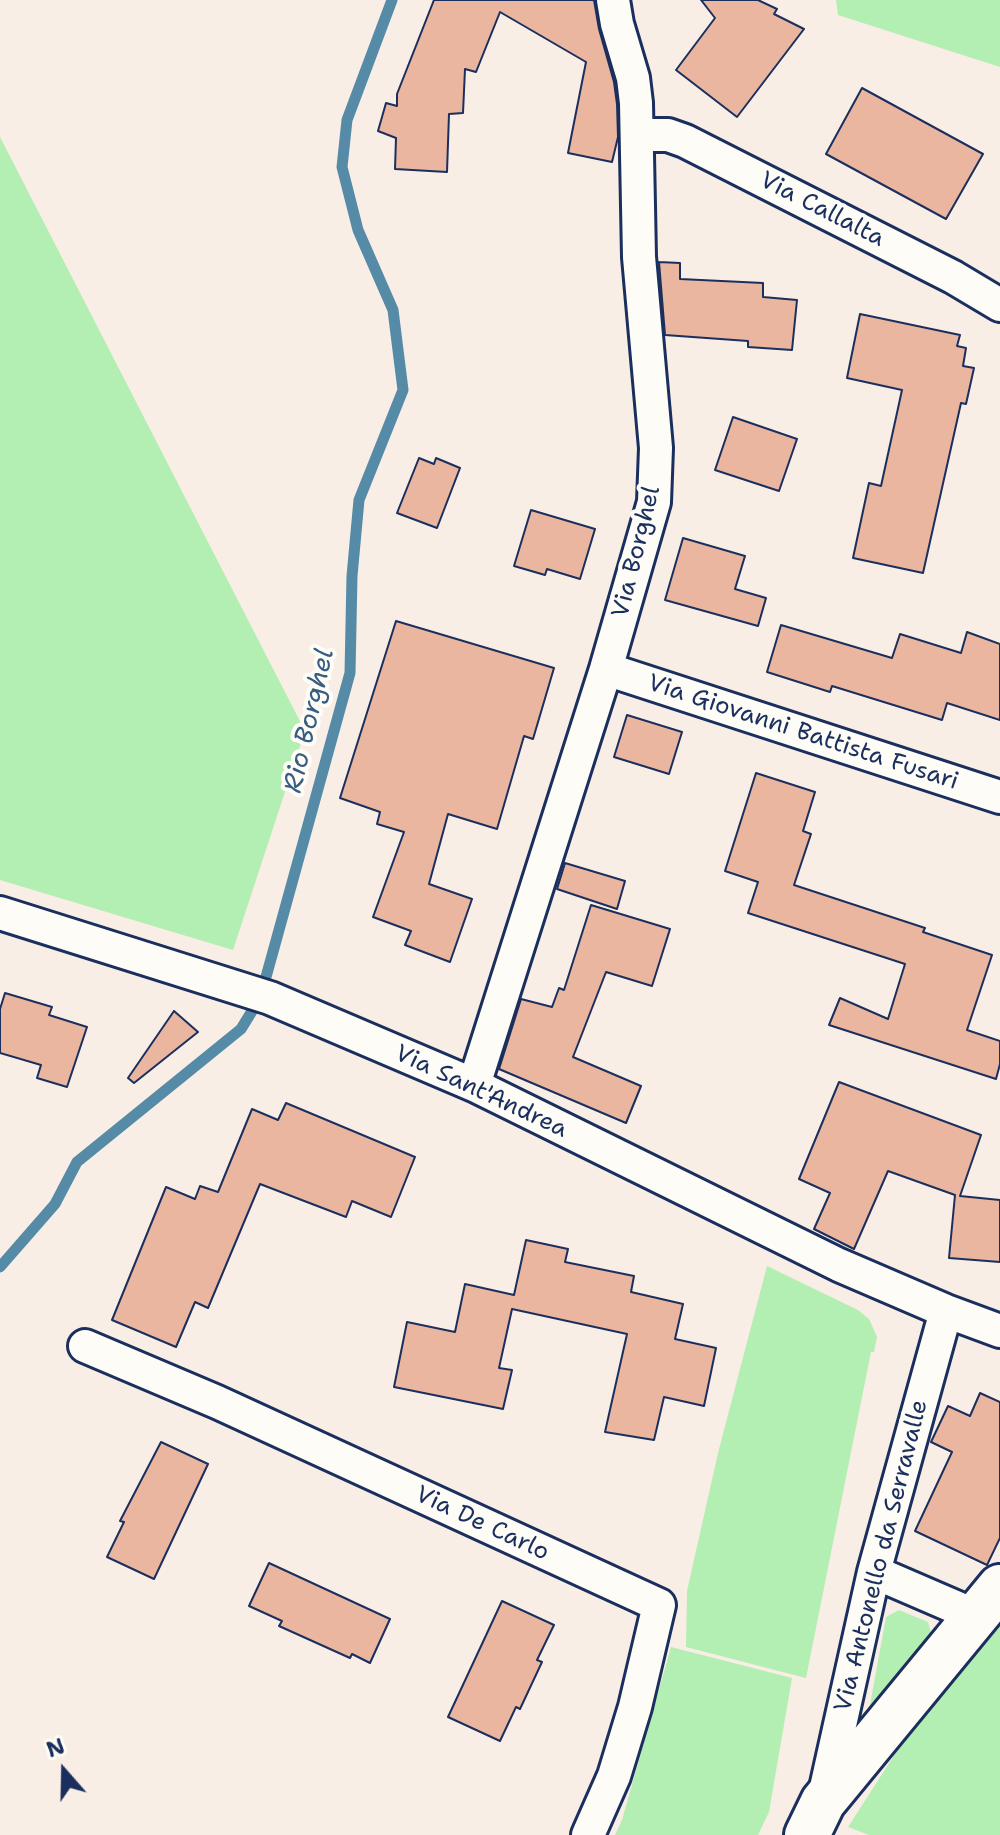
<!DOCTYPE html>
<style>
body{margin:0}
#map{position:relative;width:1000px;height:1835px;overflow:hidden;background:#f9eee5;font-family:"Shantell Sans",sans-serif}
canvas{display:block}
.north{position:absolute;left:24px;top:1731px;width:80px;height:80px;-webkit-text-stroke:6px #fdfcf7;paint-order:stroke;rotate:340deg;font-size:22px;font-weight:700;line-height:32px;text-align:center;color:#1b2f5e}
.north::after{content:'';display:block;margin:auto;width:28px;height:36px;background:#1b2f5e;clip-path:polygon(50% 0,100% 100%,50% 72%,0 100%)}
</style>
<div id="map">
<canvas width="1000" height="1835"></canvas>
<div class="north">N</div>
</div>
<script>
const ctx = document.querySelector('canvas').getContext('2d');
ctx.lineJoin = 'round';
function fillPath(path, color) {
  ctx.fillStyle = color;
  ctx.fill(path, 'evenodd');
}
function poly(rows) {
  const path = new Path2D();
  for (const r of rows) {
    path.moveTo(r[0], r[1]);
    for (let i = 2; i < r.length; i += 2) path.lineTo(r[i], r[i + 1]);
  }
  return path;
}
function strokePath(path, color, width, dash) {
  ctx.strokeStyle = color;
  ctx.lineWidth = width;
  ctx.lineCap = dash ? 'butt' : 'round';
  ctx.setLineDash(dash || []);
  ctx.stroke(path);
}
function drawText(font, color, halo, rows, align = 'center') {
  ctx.font = font + ' "Shantell Sans",sans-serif';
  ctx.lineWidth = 8;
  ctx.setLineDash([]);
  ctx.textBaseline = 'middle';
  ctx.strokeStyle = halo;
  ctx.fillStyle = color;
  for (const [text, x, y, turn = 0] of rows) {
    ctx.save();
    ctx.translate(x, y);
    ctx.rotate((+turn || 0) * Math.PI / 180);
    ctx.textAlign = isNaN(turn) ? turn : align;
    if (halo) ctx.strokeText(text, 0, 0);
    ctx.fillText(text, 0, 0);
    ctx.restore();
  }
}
const green = poly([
 [836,0,1000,0,1000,67,838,15],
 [0,137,305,731,233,950,0,880],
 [767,1266,858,1310,869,1319,877,1337,874,1352,871,1352,806,1678,686,1647,687,1591,718,1453],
 [899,1610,928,1622,931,1633,873,1705,870,1705,886,1617],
 [1000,1623,1000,1835,869,1835,848,1827,913,1726],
 [671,1647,792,1678,769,1812,758,1835,615,1835,622,1820]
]);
const stream = poly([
 [0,1267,55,1204,77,1162,241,1029,257,1003,266,977,350,673,352,576,359,500,403,390,393,310,358,230,342,167,347,120,392,0]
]);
const building = poly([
 [434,0,594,0,599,29,614,82,617,104,618,137,612,162,568,153,586,62,500,12,476,72,465,69,463,113,449,114,447,172,395,169,396,138,378,131,386,103,397,106,397,94,434,0],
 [701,0,758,0,777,9,774,14,804,29,737,117,676,70,715,18,701,0],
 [862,88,983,154,946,219,826,154,862,88],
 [659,262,680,263,680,279,763,283,763,297,797,300,792,350,748,347,748,341,665,335,659,262],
 [860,314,960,335,957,346,966,348,963,366,974,368,966,404,961,403,923,573,853,558,869,483,881,486,902,390,847,378,860,314],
 [733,417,797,439,779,491,715,470,733,417],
 [419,458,434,464,436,458,460,468,437,528,397,513,419,458],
 [531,510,595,529,580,579,547,569,545,575,514,566,531,510],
 [683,538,745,556,735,589,766,598,758,626,665,600,683,538],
 [396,621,554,668,533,739,524,736,497,829,448,814,429,884,472,899,450,962,405,945,411,931,373,917,404,832,377,824,380,812,340,798,396,621],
 [781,625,892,658,900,634,961,653,967,632,1000,644,1000,720,947,703,942,720,832,686,830,692,767,672,781,625],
 [627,715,682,732,669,774,614,757,627,715],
 [756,773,815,792,803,831,811,834,794,885,925,928,923,932,992,955,967,1030,1000,1041,1000,1064,996,1079,829,1025,840,998,888,1019,905,964,748,913,758,882,725,871,756,773],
 [565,863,625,881,617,909,557,889,565,863],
 [591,905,670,929,652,986,606,972,573,1057,641,1086,626,1123,499,1069,521,999,552,1007,559,988,564,990,591,905],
 [5,993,52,1007,49,1015,87,1027,67,1087,37,1078,41,1065,0,1053,0,1009,5,993],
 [174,1011,198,1032,134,1083,128,1078,174,1011],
 [839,1082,981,1135,960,1196,1000,1200,1000,1262,949,1258,955,1195,888,1171,854,1249,814,1229,830,1193,799,1179,839,1082],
 [286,1103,415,1157,391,1217,352,1201,346,1217,260,1184,208,1308,195,1302,176,1347,112,1320,166,1187,195,1199,200,1186,218,1192,252,1109,278,1120,286,1103],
 [526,1240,568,1249,565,1262,634,1276,631,1292,683,1304,675,1339,716,1348,704,1406,664,1397,654,1440,605,1432,627,1334,512,1309,499,1368,512,1370,503,1409,394,1387,407,1322,455,1332,465,1284,514,1295,526,1240],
 [980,1393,1000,1402,1000,1538,987,1565,915,1531,952,1452,931,1442,948,1406,970,1416,980,1393],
 [161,1442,208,1464,154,1579,107,1557,124,1522,120,1521,161,1442],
 [269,1563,390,1619,370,1663,352,1654,350,1658,279,1626,282,1621,249,1606,269,1563],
 [502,1601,554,1625,537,1660,542,1662,520,1709,516,1707,500,1741,448,1717,502,1601]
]);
const street = poly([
 [638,135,668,135,685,141,953,277,1000,305],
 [606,669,1000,797],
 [0,913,270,998,474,1085,839,1265,946,1311,1000,1331],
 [474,1085,606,669,654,502,656,448,639,257,636,103,633,78,617,24,613,0],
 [85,1346,217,1402,659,1605,635,1707,614,1776,588,1835],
 [874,1572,976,1616],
 [824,1797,874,1572,946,1311]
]);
const secondary = poly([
 [807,1835,823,1802,1000,1587]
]);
const streetNames = [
 ["Via Callalta",822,210,27],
 ["Via Borghel",637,552,-76],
 ["Via Giovanni Battista Fusari",803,733,18],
 ["Via Sant'Andrea",481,1092,25],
 ["Via De Carlo",482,1524,25],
 ["Via Antonello da Serravalle",882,1556,-76]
];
const waterNames = [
 ["Rio Borghel",310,721,-77]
];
fillPath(green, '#b3eeb2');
strokePath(stream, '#558ba7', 11);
fillPath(building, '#ebb69f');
strokePath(building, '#1b2f5e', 2);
strokePath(street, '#1b2f5e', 38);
strokePath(secondary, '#1b2f5e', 50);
strokePath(street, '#fdfcf7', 32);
strokePath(secondary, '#fdfcf7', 44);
drawText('24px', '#1b2f5e', '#fdfcf7', streetNames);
drawText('italic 26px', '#385d83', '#fdfcf7', waterNames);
</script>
